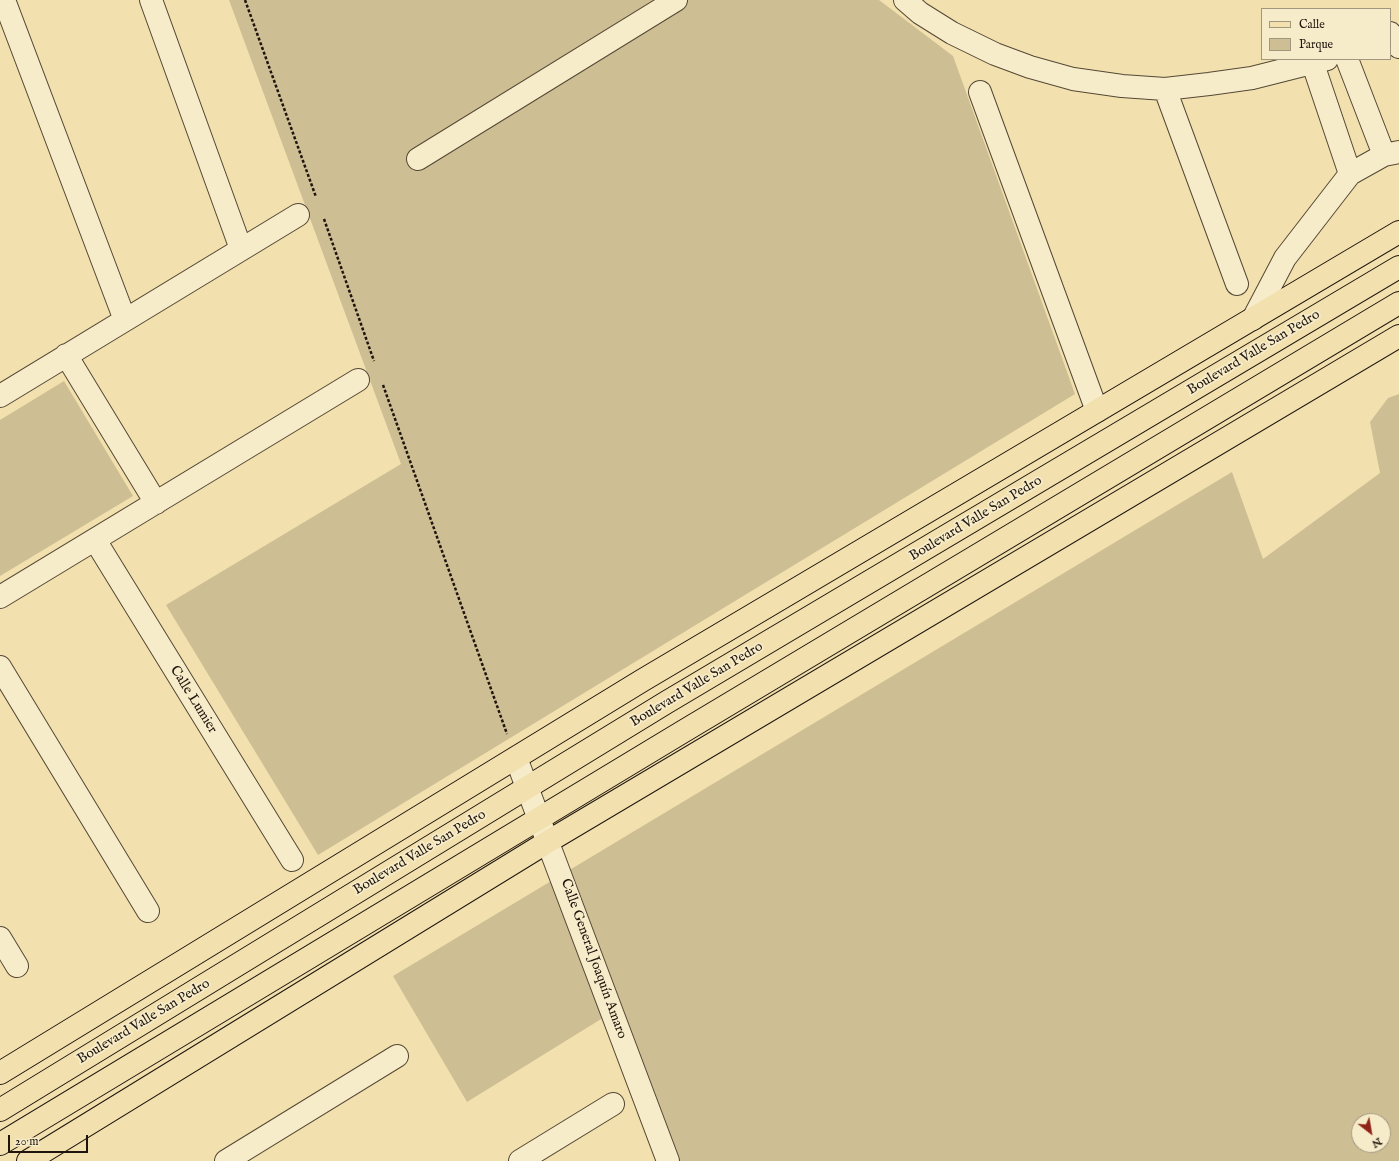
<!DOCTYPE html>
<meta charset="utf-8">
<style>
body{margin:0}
#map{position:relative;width:1399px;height:1161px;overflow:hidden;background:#f2e1ae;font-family:"IM FELL English",serif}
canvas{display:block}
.legend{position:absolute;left:1261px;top:8px;width:130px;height:52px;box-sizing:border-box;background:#f7ecca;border:1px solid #a1967e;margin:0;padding:5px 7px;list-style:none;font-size:12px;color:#1f150d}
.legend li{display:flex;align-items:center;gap:8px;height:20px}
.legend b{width:20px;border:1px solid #a1967e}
.north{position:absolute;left:1351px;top:1113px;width:40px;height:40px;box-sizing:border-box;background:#f7ecca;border:1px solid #a1967e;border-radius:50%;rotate:149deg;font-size:11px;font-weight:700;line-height:16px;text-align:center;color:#1f150d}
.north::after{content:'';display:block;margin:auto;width:14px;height:18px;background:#8f2418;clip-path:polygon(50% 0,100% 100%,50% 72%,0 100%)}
.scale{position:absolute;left:8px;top:1135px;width:80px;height:18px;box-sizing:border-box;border:2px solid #1f150d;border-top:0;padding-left:5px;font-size:12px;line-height:14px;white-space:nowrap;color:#1f150d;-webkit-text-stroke:3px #f7ecca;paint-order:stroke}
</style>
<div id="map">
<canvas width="1399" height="1161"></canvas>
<ul class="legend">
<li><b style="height:5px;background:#f2e1ae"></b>Calle</li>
<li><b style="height:11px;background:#cebe93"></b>Parque</li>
</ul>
<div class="north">N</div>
<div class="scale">20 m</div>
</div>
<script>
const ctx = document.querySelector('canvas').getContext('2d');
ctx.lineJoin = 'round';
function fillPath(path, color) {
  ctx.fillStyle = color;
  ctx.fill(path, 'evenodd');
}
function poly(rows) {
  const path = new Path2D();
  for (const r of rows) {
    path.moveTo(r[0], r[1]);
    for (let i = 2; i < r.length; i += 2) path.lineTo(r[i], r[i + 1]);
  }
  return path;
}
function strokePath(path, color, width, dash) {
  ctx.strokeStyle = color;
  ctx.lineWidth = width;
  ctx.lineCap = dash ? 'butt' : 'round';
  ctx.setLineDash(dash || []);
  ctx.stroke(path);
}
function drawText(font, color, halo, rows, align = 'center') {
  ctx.font = font + ' "IM FELL English",serif';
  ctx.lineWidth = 3.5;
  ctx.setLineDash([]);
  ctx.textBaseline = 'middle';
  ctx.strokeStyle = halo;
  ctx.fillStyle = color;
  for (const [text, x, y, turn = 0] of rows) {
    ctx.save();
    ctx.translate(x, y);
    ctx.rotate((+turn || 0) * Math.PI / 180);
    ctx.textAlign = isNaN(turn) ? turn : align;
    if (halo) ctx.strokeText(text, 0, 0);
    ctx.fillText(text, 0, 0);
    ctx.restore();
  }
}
const green = poly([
 [229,0,879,0,953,56,1075,394,318,855,166,605,401,464],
 [64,381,133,496,0,576,0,420],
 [1399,394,1399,1161,657,1161,606,1016,467,1102,393,976,1232,472,1263,559,1380,473,1370,422,1388,398],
 [1359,1121,1383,1121,1383,1145,1359,1145]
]);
const path = poly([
 [245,0,316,197],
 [324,219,374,361],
 [383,385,507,734]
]);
const minor = poly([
 [4,0,125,320],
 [151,0,241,249],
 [905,0,920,13,952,33,995,54,1030,67,1073,79,1122,86,1165,89,1209,84,1252,78,1327,59],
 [1390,33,1399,47],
 [1347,59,1384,155],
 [1313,64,1350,174],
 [1165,89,1237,284],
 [980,92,1097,411],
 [418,159,676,0],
 [1253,319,1285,258,1350,174,1384,155,1399,152],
 [66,355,156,503],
 [0,396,298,215],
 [95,540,292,860],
 [0,597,358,380],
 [0,667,148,911],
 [516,758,668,1161],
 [0,938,17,966],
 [226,1161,397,1056],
 [520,1161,613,1104]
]);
const major = poly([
 [0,1073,643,680,1399,232],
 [0,1110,667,702,1399,267],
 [0,1144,684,731,1399,303],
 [28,1161,549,841,1399,336]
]);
const streetNames = [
 ["Boulevard Valle San Pedro",1254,353,-31],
 ["Boulevard Valle San Pedro",976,519,-31],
 ["Boulevard Valle San Pedro",697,685,-31],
 ["Calle Lumier",193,700,58],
 ["Boulevard Valle San Pedro",420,853,-31],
 ["Calle General Joaquín Amaro",593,959,70],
 ["Boulevard Valle San Pedro",144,1022,-31]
];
fillPath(green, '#cebe93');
strokePath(minor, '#544835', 24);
strokePath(major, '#1f150d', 24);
strokePath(path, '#1f150d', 2.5, [3, 2]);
strokePath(minor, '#f7ecca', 22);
strokePath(major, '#f2e1ae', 22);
drawText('14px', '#1f150d', '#f7ecca', streetNames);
</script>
